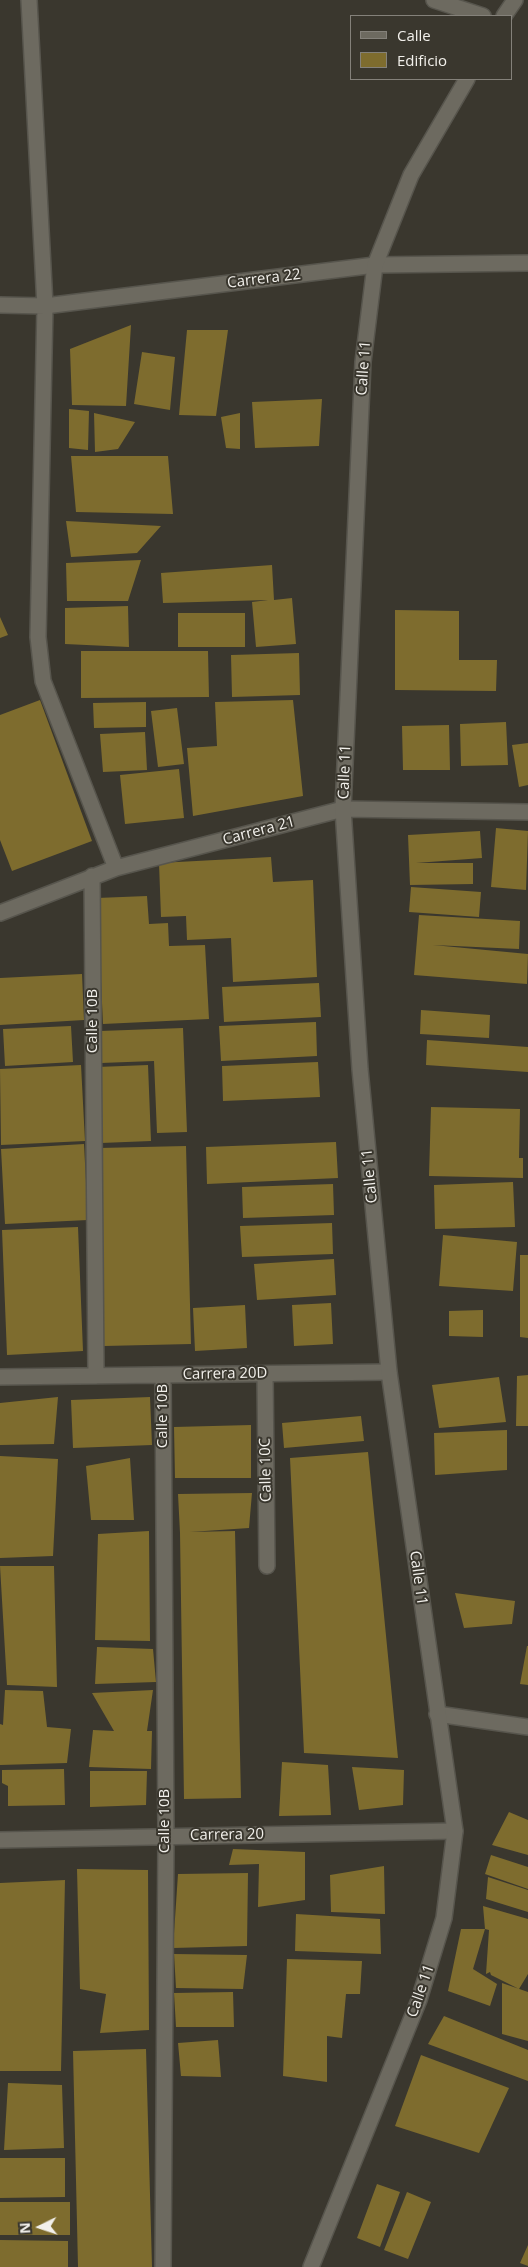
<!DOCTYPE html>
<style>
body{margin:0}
#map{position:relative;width:528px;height:2267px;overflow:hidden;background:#3a372e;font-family:"Open Sans",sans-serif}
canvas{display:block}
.legend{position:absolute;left:350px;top:15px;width:162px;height:65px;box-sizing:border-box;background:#3a372e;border:1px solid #84817a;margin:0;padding:6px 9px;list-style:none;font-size:15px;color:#f2f0eb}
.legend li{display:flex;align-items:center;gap:10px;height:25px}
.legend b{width:25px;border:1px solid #84817a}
.north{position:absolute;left:15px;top:2202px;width:50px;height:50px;-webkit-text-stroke:4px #3a372e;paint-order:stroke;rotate:266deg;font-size:14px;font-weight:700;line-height:20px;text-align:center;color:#f2f0eb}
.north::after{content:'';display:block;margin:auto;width:18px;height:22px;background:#f2f0eb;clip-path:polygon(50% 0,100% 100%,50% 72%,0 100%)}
</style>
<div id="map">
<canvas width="528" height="2267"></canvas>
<ul class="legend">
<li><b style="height:6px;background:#6d6a60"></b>Calle</li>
<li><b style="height:14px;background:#7e6c2e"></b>Edificio</li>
</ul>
<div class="north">N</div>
</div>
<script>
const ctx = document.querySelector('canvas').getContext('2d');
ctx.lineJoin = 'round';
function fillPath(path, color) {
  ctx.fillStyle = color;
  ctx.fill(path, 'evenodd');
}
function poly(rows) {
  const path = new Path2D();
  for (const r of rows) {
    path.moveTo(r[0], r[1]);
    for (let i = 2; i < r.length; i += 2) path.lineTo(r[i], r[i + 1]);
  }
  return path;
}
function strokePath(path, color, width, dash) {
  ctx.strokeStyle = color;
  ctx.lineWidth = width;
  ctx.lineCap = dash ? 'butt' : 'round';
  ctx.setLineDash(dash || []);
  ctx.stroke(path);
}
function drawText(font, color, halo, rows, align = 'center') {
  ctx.font = font + ' "Open Sans",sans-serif';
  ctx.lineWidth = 4;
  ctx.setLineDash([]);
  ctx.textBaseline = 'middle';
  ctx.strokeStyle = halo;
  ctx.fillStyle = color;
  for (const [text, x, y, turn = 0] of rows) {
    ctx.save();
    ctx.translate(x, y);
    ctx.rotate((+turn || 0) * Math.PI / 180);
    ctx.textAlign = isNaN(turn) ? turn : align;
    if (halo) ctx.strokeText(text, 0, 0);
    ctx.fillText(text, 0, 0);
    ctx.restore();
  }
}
const building = poly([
 [131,325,126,406,72,405,70,349],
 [187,330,228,330,216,416,179,415],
 [142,352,175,357,170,410,134,404],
 [322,399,319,446,255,448,252,402],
 [69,409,89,411,88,450,69,448],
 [94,413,135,422,118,449,95,452],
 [240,413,240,449,226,448,221,417],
 [71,456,168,456,173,514,76,512],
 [66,521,161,526,137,553,71,557],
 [141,560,128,601,67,601,66,563],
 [272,565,274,600,292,598,296,644,256,647,252,602,268,600,163,603,161,573],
 [128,606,129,647,65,644,65,608],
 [395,610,459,611,459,660,497,660,496,691,395,690],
 [178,613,245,613,245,647,178,647],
 [0,617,8,635,0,638],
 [81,651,208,651,209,697,81,698],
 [299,653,300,695,232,697,231,655],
 [40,700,92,841,12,871,0,840,0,715],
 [293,700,303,796,193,816,187,748,217,746,215,702],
 [146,702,146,727,94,728,93,703],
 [177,708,184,764,158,767,151,711],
 [506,722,508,765,461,766,460,724],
 [449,725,450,770,403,770,402,726],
 [145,732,147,770,103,772,100,734],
 [528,743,528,785,519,787,512,745],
 [179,769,184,818,125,824,120,775],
 [496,828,528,831,526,890,491,887],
 [480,831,482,858,416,863,473,863,473,884,410,885,408,835],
 [271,857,273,882,313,880,317,977,233,982,231,938,187,940,186,916,161,917,159,863],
 [411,887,481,892,479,917,409,912],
 [147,896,149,924,168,923,169,946,205,945,209,1019,103,1024,97,898],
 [419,915,520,921,519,949,433,945,528,954,527,984,414,975],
 [82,974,84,1020,0,1025,0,978],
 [319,983,321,1017,224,1022,222,987],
 [421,1010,490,1015,489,1038,420,1034],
 [316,1022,317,1056,221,1061,219,1026],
 [71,1026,73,1062,5,1066,3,1029],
 [183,1028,187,1132,157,1133,154,1061,101,1063,100,1031],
 [427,1040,528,1047,528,1072,426,1065],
 [318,1062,320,1097,223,1101,222,1066],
 [81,1065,85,1141,1,1145,0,1069],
 [148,1065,151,1141,101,1143,97,1067],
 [431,1107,520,1109,519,1158,523,1158,523,1178,429,1176],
 [336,1142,338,1178,207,1184,206,1147],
 [84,1144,88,1220,5,1224,1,1149],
 [186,1146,191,1344,104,1346,99,1148],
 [513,1182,515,1227,435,1229,434,1185],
 [333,1184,334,1215,243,1218,242,1187],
 [332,1223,333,1254,242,1257,240,1226],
 [78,1227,83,1351,7,1355,2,1230],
 [443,1235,517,1242,513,1291,439,1286],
 [520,1255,528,1255,528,1338,520,1337],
 [334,1259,336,1295,257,1300,254,1264],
 [331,1303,333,1344,294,1346,292,1305],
 [245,1305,247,1348,195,1351,193,1308],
 [483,1310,483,1337,449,1336,449,1311],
 [528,1375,528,1426,516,1426,517,1376],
 [499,1377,506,1422,439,1428,432,1385],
 [58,1397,54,1444,0,1445,0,1403],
 [150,1397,152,1445,73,1448,71,1400],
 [361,1416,364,1441,284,1448,282,1423],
 [251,1425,251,1478,175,1478,174,1427],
 [507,1430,507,1470,435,1475,434,1433],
 [368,1452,398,1758,304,1753,290,1458],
 [0,1456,58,1459,53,1556,0,1558],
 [130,1458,134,1520,91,1520,86,1466],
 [252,1493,249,1528,190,1532,235,1531,241,1798,184,1799,180,1533,178,1494],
 [149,1531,150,1641,95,1640,98,1534],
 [0,1566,54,1566,57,1687,7,1685],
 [455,1593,515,1601,512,1624,464,1628],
 [527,1646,528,1646,528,1685,520,1684],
 [97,1647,153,1649,156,1682,95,1684],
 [5,1690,43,1691,47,1727,71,1729,67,1763,0,1765,0,1724,3,1725],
 [153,1690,147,1731,152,1731,151,1769,89,1767,93,1730,114,1731,92,1693],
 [282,1762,328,1765,331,1815,279,1816],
 [352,1767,404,1770,403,1805,359,1810],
 [64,1769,65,1805,8,1806,8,1786,2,1783,2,1770],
 [90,1771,147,1771,146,1805,90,1807],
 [509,1812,528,1820,528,1855,492,1845],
 [233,1849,305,1852,305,1900,258,1907,259,1864,229,1865],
 [491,1855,528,1867,528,1889,485,1874],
 [384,1866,385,1914,331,1912,330,1875],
 [77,1869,148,1870,149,2030,100,2033,106,1994,80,1989],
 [248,1873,247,1946,173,1948,178,1874],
 [488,1877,528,1890,528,1912,486,1899],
 [65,1880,61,2071,0,2071,0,1883],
 [483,1906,528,1919,528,1974,519,1989,491,1975,490,1972,486,1974,489,1930,485,1929],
 [296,1914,380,1919,381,1954,295,1951],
 [461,1929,485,1929,473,1969,497,1984,490,2006,448,1991],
 [174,1954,247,1955,243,1989,176,1988],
 [287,1959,362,1961,360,1994,346,1994,342,2038,327,2036,327,2082,283,2076],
 [502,1983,528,1992,528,2041,502,2034],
 [233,1992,234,2027,176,2027,174,1993],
 [444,2016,528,2050,528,2081,428,2044],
 [218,2040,221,2077,181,2076,178,2043],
 [146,2049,152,2267,78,2267,73,2051],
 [421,2055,509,2088,479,2153,395,2126],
 [8,2083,62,2085,64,2148,4,2150],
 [0,2158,65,2158,65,2197,0,2198],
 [377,2184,400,2192,380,2247,357,2238],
 [407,2192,431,2202,408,2259,384,2250],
 [0,2202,70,2202,70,2235,0,2235],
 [0,2240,68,2241,68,2267,0,2267],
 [528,2245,528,2266,520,2263]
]);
const street = poly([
 [29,0,45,306,38,637,43,681,116,868],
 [434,0,483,16],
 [0,305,45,306,375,265,528,263],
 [92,876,96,1376],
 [0,913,116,868,343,809,528,812],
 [265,1374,267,1566],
 [163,1375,166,1836,163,2267],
 [0,1377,389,1372],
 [437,1714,528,1727],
 [0,1840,455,1831]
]);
const secondary = poly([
 [504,16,515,0],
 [311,2267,419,2000,444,1918,455,1831,389,1372,360,1069,343,809,363,362,375,265,411,175,467,79]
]);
const streetNames = [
 ["Carrera 22",264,279,-7],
 ["Calle 11",364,368,-86],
 ["Calle 11",345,772,-88],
 ["Carrera 21",259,831,-15],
 ["Calle 10B",93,1021,-90],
 ["Calle 11",370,1176,-96],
 ["Carrera 20D",225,1374,-1],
 ["Calle 10B",163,1416,-90],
 ["Calle 10C",266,1470,-91],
 ["Calle 11",418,1578,82],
 ["Calle 10B",165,1821,-90],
 ["Carrera 20",227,1835,-1],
 ["Calle 11",421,1991,-71]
];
fillPath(building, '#7e6c2e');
strokePath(street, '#57554d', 18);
strokePath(secondary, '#57554d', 18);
strokePath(street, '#6d6a60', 15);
strokePath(secondary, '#6d6a60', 15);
drawText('15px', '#f2f0eb', '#3a372e', streetNames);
</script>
